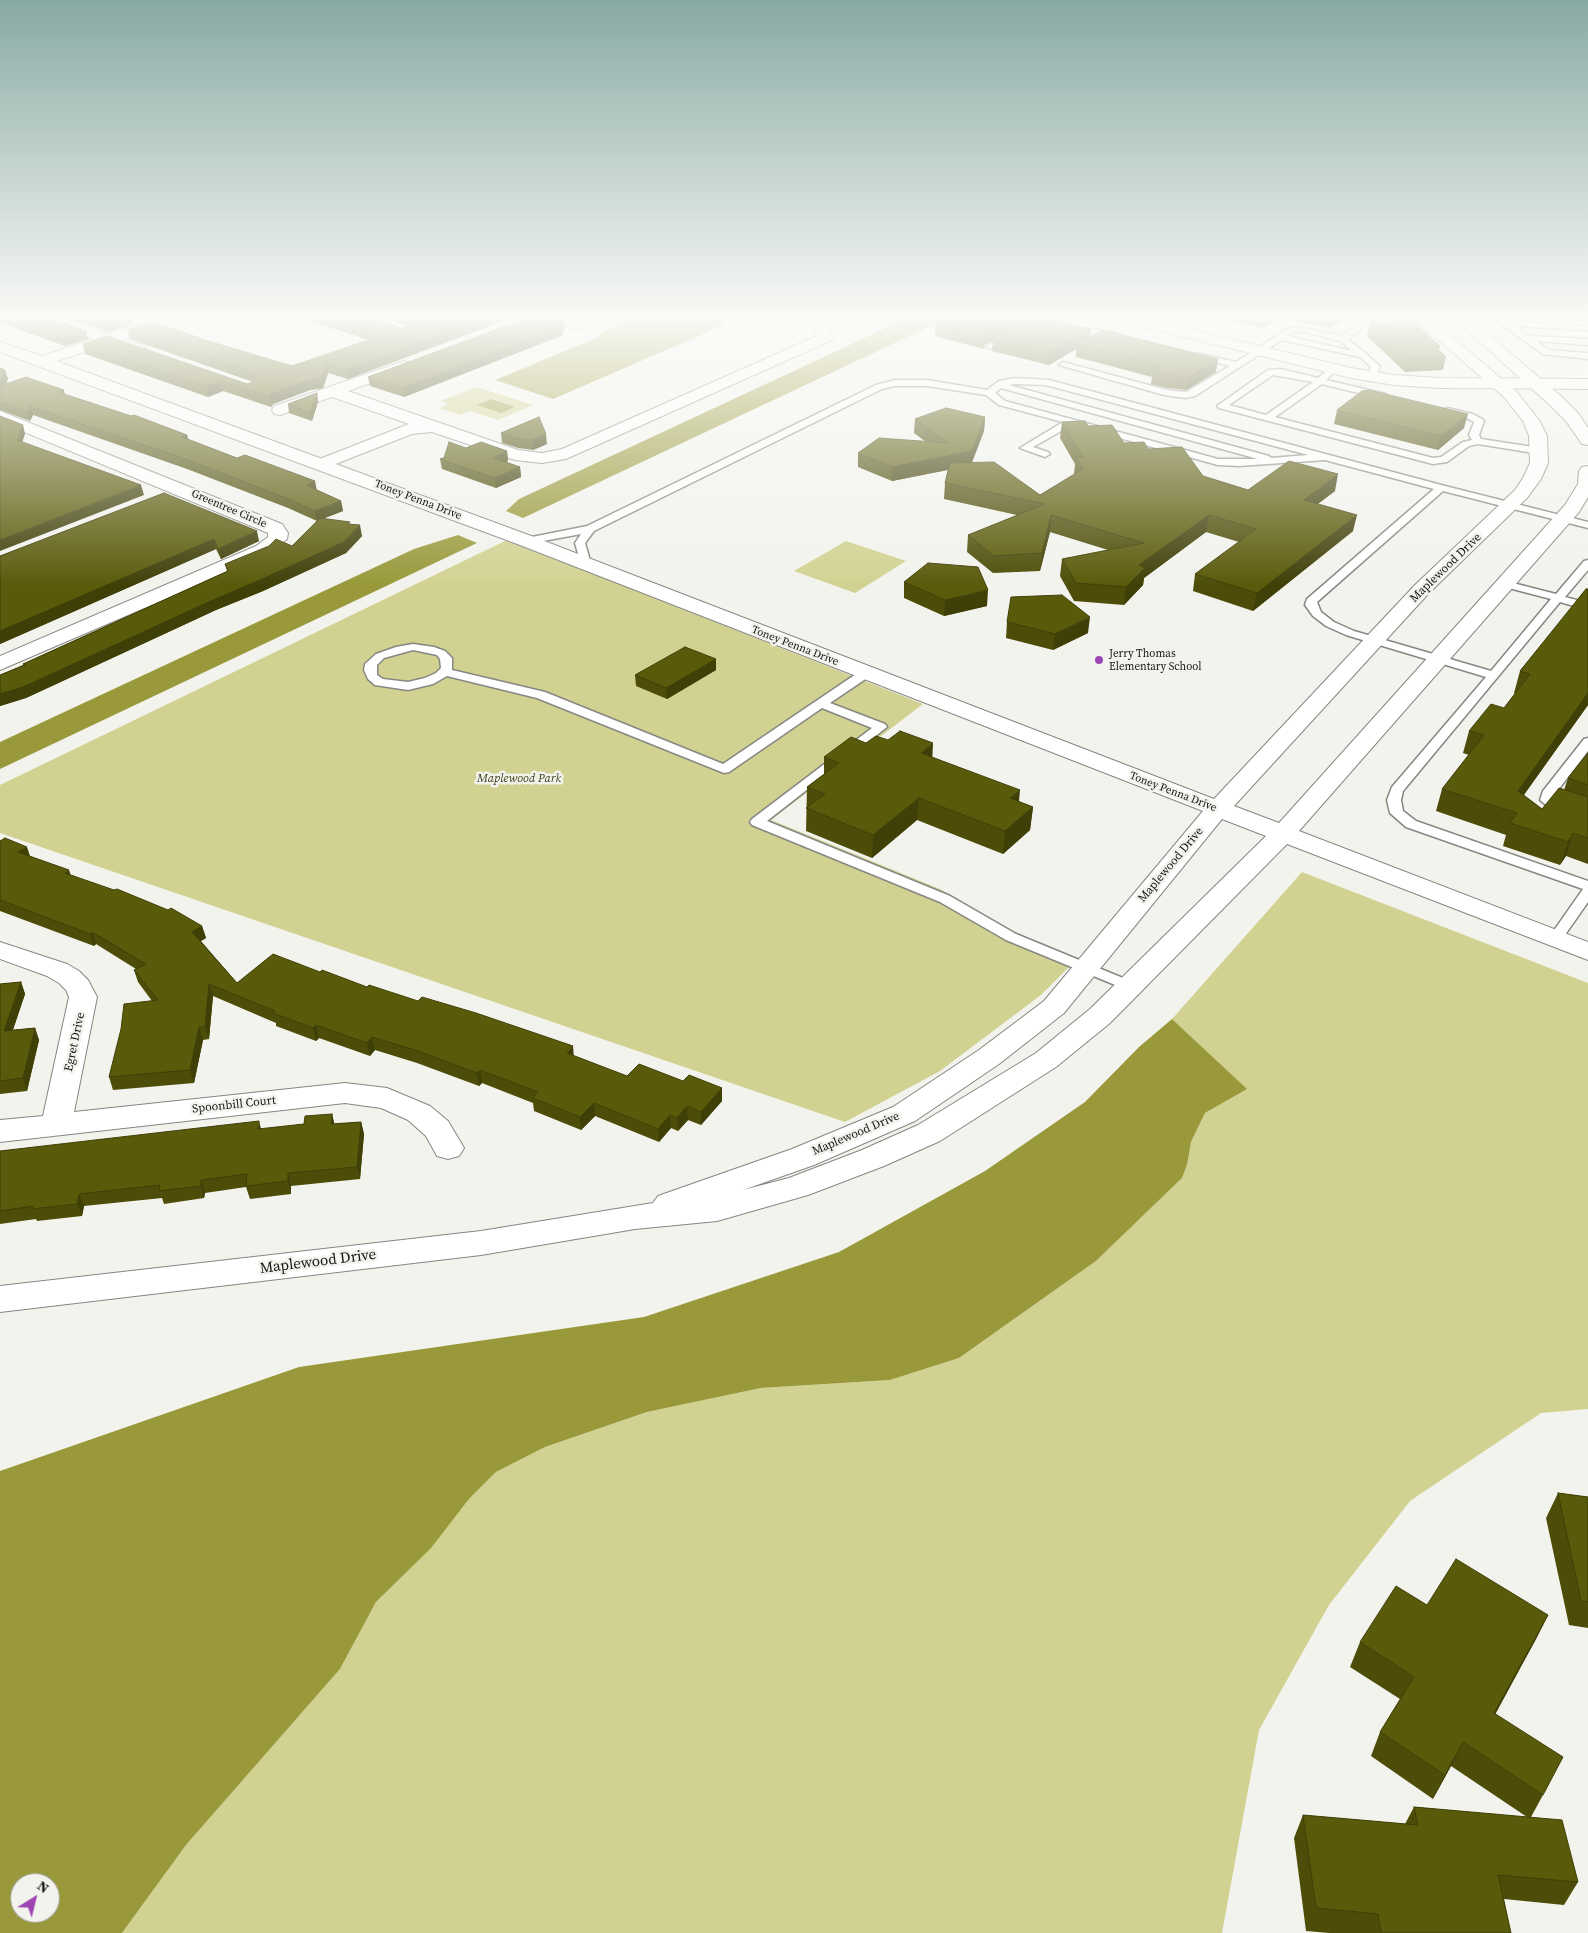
<!DOCTYPE html>
<style>
body{margin:0}
#map{position:relative;width:1588px;height:1933px;overflow:hidden;background:#f3f3ee;font-family:"Source Serif 4",serif}
canvas{display:block}
.north{position:absolute;left:10px;top:1873px;width:50px;height:50px;box-sizing:border-box;background:#f3f3ee;border:1px solid #9b9b97;border-radius:50%;rotate:36deg;font-size:14px;font-weight:700;line-height:20px;text-align:center;color:#161615}
.north::after{content:'';display:block;margin:auto;width:18px;height:22px;background:#9d46b3;clip-path:polygon(50% 0,100% 100%,50% 72%,0 100%)}
</style>
<div id="map">
<canvas width="1588" height="1933"></canvas>
<div class="north">N</div>
</div>
<script>
const ctx = document.querySelector('canvas').getContext('2d');
ctx.lineJoin = 'round';
function fillPath(path, color) {
  ctx.fillStyle = color;
  ctx.fill(path, 'evenodd');
}
function poly(rows) {
  const path = new Path2D();
  for (const r of rows) {
    path.moveTo(r[0], r[1]);
    for (let i = 2; i < r.length; i += 2) path.lineTo(r[i], r[i + 1]);
  }
  return path;
}
function strokePath(path, color, width, dash) {
  ctx.strokeStyle = color;
  ctx.lineWidth = width;
  ctx.lineCap = dash ? 'butt' : 'round';
  ctx.setLineDash(dash || []);
  ctx.stroke(path);
}
function drawText(font, color, halo, rows, align = 'center') {
  ctx.font = font + ' "Source Serif 4",serif';
  ctx.lineWidth = 5;
  ctx.setLineDash([]);
  ctx.textBaseline = 'middle';
  ctx.strokeStyle = halo;
  ctx.fillStyle = color;
  for (const [text, x, y, turn = 0] of rows) {
    ctx.save();
    ctx.translate(x, y);
    ctx.rotate((+turn || 0) * Math.PI / 180);
    ctx.textAlign = isNaN(turn) ? turn : align;
    if (halo) ctx.strokeText(text, 0, 0);
    ctx.fillText(text, 0, 0);
    ctx.restore();
  }
}
const green = poly([
 [477,387,533,405,498,420,470,411,460,415,439,408,448,404,441,401],
 [507,540,923,704,771,820,940,889,1016,933,1077,959,1041,995,940,1071,845,1122,0,833,0,785],
 [846,541,906,561,855,593,794,571],
 [1302,872,1588,983,1588,1409,1541,1413,1410,1501,1329,1605,1259,1730,1222,1933,122,1933,186,1845,340,1669,376,1602,430,1548,469,1499,496,1472,545,1447,647,1412,761,1388,890,1380,959,1358,1096,1261,1182,1178,1187,1165,1191,1142,1205,1113,1246,1089,1172,1019]
]);
const water = poly([
 [643,315,720,315,724,325,553,399,495,380,599,337,601,333],
 [914,315,954,315,523,518,506,511,519,499],
 [491,399,515,407,501,413,477,405],
 [458,535,477,543,0,769,0,742,414,549],
 [1172,1019,1247,1089,1205,1113,1191,1142,1187,1165,1182,1178,1096,1261,959,1358,890,1380,761,1388,647,1412,545,1447,496,1472,469,1499,431,1548,376,1602,340,1669,186,1845,122,1933,0,1933,0,1471,299,1367,644,1317,839,1252,985,1171,1085,1102,1139,1047],
 [20,1883,50,1883,50,1913,20,1913]
]);
const service = poly([
 [1045,315,1055,315,1045,322,1039,322,1039,318,1045,315],
 [1143,315,1153,315,1141,323,1135,323,1135,319,1143,315],
 [1378,315,1416,315,1412,317,1373,320,1348,339,1380,366,1376,377,1372,380,1368,377,1371,367,1360,357,1282,340,1195,396,1186,398,1164,395,1059,365,1063,362,1167,390,1186,392,1230,366,1196,357,1196,353,1236,362,1289,328,1305,328,1342,336,1368,316,1378,315],
 [1294,332,1305,332,1340,341,1352,351,1288,336,1294,332],
 [1492,315,1501,315,1509,321,1588,326,1588,330,1516,326,1529,336,1588,339,1588,345,1537,341,1548,350,1588,353,1588,359,1543,354,1502,325,1492,315],
 [1560,315,1588,317,1588,321,1564,317,1560,315],
 [1069,326,1118,333,1122,335,1118,337,1072,330,1068,328,1069,326],
 [1011,333,1015,336,1014,338,992,349,985,347,1011,333],
 [1334,365,1338,368,1326,380,1386,394,1387,396,1383,399,1322,384,1275,417,1433,458,1441,457,1463,442,1472,440,1469,435,1474,422,1467,418,1444,413,1442,411,1447,408,1473,414,1482,419,1484,421,1479,435,1481,439,1540,448,1545,451,1540,454,1478,444,1469,446,1447,462,1433,464,1219,408,1217,406,1268,370,1281,369,1318,378,1334,365],
 [1273,375,1313,382,1266,415,1229,405,1273,375],
 [1015,378,1049,380,1445,486,1588,522,1588,528,1443,491,1317,602,1321,612,1334,622,1354,631,1491,671,1551,599,1501,586,1500,584,1501,582,1505,581,1556,594,1584,561,1588,560,1588,570,1565,597,1588,603,1588,610,1560,602,1403,791,1401,800,1403,811,1416,821,1588,881,1588,902,1560,942,1555,944,1550,942,1548,939,1583,889,1406,827,1390,813,1387,800,1392,787,1486,677,1346,635,1326,626,1313,616,1305,605,1307,599,1434,489,1325,460,1239,466,1218,465,1072,425,1033,447,1048,452,1050,454,1045,457,1020,448,1063,422,999,405,986,395,927,386,895,386,882,389,594,531,585,543,591,564,590,566,582,566,581,564,575,543,581,534,527,544,522,541,527,538,587,526,876,385,895,380,927,380,987,390,999,381,1015,378],
 [1015,384,1046,385,1308,455,1271,458,1269,456,1009,385,1015,384],
 [1001,388,1258,459,1218,459,1005,401,995,393,1001,388],
 [413,644,434,647,445,651,452,658,452,670,545,692,723,764,862,670,870,670,872,673,870,676,830,703,885,724,887,727,767,821,950,896,1016,934,1135,983,1138,986,1135,989,1130,991,1125,989,1006,940,940,902,752,825,750,822,752,819,872,728,822,708,729,772,724,773,537,698,447,676,433,684,408,690,375,685,368,679,364,670,365,664,376,654,396,647,413,644],
 [413,650,437,655,440,659,441,668,436,673,425,678,408,682,383,679,377,675,377,665,384,658,413,650],
 [1588,738,1588,751,1555,794,1554,799,1561,803,1588,813,1588,821,1551,809,1540,800,1543,791,1584,739,1588,738]
]);
const minor = poly([
 [31,315,53,315,109,334,169,315,191,315,189,318,124,339,143,346,146,349,143,352,138,354,109,344,42,366,36,364,34,361,36,358,94,339,33,318,31,315],
 [534,315,558,315,582,322,585,325,582,328,577,330,536,318,534,315],
 [808,315,822,315,833,338,830,341,566,459,542,463,515,460,432,432,412,434,323,469,317,468,314,464,317,460,409,424,332,397,280,415,274,414,272,410,274,406,404,361,410,363,412,366,410,369,348,391,518,450,542,453,562,449,817,336,808,315],
 [1105,315,1131,315,1351,368,1394,375,1440,378,1588,379,1588,389,1440,388,1394,385,1351,378,1107,318,1105,315],
 [0,411,282,524,288,533,287,539,270,554,0,670,0,656,256,546,268,537,268,533,0,422,0,411],
 [0,942,67,964,79,971,88,980,97,997,74,1112,345,1083,387,1088,430,1106,448,1121,464,1148,459,1156,448,1159,437,1156,426,1136,408,1120,381,1108,345,1103,0,1142,0,1120,43,1116,69,997,66,990,59,983,47,976,0,959,0,942]
]);
const tertiary = poly([
 [1410,315,1426,315,1516,391,1539,420,1547,436,1548,463,1541,479,1527,498,1429,593,1234,806,1279,823,1565,505,1578,484,1579,471,1582,467,1588,466,1588,497,1579,512,1299,831,1588,942,1588,960,1287,844,1110,1023,1056,1067,940,1141,884,1166,808,1195,717,1221,635,1229,481,1255,0,1312,0,1286,481,1231,653,1203,658,1196,792,1149,893,1107,979,1050,1044,1001,1203,811,520,545,0,352,0,342,48,358,534,537,1214,799,1415,585,1515,490,1523,478,1530,463,1529,436,1523,421,1504,397,1410,315],
 [1222,819,1266,836,1090,1009,1036,1053,918,1125,862,1150,789,1178,743,1190,814,1165,915,1121,999,1064,1064,1013,1222,819],
 [1450,315,1466,315,1563,398,1578,413,1588,428,1588,445,1582,444,1566,421,1551,406,1450,315]
]);
const wall = poly([
 [0,315,88,339,65,346,0,323],
 [59,315,126,315,131,317,133,324,109,332],
 [290,315,359,315,401,328,408,326,373,315,519,315,348,379,328,373,323,388,310,390,273,404,271,407,223,391,208,397,85,354,83,344,247,384,253,382,130,339,128,330,200,339,292,366,369,340],
 [564,315,598,315,584,321],
 [1209,315,1284,315,1263,328],
 [1292,315,1350,315,1329,328,1291,320],
 [1023,318,1023,323,1090,337,1216,372,1186,390,1167,388,1151,384,1152,377,1076,357,1076,349,1049,365,992,351,993,341,984,345,984,349,935,336,936,323],
 [564,320,565,329,563,329,563,335,404,397,370,386,368,377],
 [1370,323,1440,346,1439,350,1446,357,1443,370,1405,372,1367,336],
 [0,368,8,379,6,383,65,394,187,435,188,439,317,490,341,501,343,511,322,519,351,524,362,536,346,553,263,591,216,610,26,698,0,706,0,675,23,665,23,664,227,571,225,564,292,546,317,521,288,508,187,469,33,415,30,421,0,410],
 [317,393,318,402,312,421,289,413,288,404],
 [1337,410,1464,428,1438,450,1334,424],
 [985,417,984,431,972,462,1040,495,1074,474,1075,464,1060,438,1062,422,1088,426,1124,443,1148,449,1203,476,1248,490,1335,491,1318,504,1353,531,1253,611,1193,591,1195,574,1239,542,1206,532,1144,578,1143,585,1124,605,1074,601,1060,576,1062,559,1108,550,1050,532,1040,571,993,573,967,552,968,535,1017,515,944,499,945,483,948,470,892,481,858,467,858,453,926,442,914,433,915,419],
 [501,433,547,444,533,450,518,448,502,443],
 [466,448,507,451,508,461,506,462,520,467,521,477,496,488,442,469,440,459],
 [164,493,259,541,221,559,216,549,0,644,0,556],
 [904,582,987,606,944,616,904,598],
 [1588,589,1588,705,1524,795,1542,809,1564,790,1568,778,1588,753,1588,864,1566,856,1560,865,1503,846,1506,835,1436,811,1442,789,1469,755,1463,753,1469,731,1504,708,1515,693,1514,693,1520,671],
 [1007,622,1088,633,1053,650,1006,638],
 [716,659,716,670,667,699,636,686,635,675],
 [866,743,932,757,1019,802,1033,807,1030,830,1003,854,917,820,872,858,806,831,807,787,824,774,824,757],
 [0,841,30,856,71,876,202,926,206,938,201,941,237,983,320,972,367,987,574,1056,627,1076,683,1081,722,1088,722,1101,701,1125,688,1120,678,1131,671,1128,659,1142,595,1116,581,1130,534,1111,533,1103,482,1083,479,1086,417,1063,375,1050,370,1056,319,1038,316,1041,276,1026,276,1023,213,996,209,1039,203,1040,194,1083,113,1090,109,1077,152,1001,138,982,134,970,136,969,96,944,94,946,0,911],
 [21,982,25,994,13,1030,35,1028,39,1040,27,1091,0,1094,0,984],
 [332,1114,334,1124,361,1122,364,1134,360,1179,291,1186,291,1194,250,1199,246,1187,205,1193,204,1198,164,1204,162,1198,84,1206,82,1216,37,1221,36,1219,0,1224,0,1151,261,1129,304,1124],
 [1558,1493,1588,1497,1588,1628,1569,1625,1546,1518],
 [1427,1605,1548,1615,1536,1639,1495,1713,1543,1795,1531,1817,1578,1882,1564,1905,1504,1899,1511,1933,1329,1933,1306,1931,1294,1838,1303,1815,1405,1824,1414,1807,1527,1817,1451,1766,1433,1799,1371,1756,1380,1732,1400,1699,1350,1667,1360,1642]
]);
const shadedWall = poly([
 [493,315,519,315,348,379,346,370],
 [583,315,598,315,584,321],
 [1013,315,1028,315,1023,318,1023,326,993,338,993,341,984,345,985,332],
 [1266,315,1284,315,1263,328],
 [1332,315,1350,315,1329,328,1331,316],
 [131,317,133,324,109,332,107,324],
 [564,320,565,329,563,329,563,335,404,397,403,388],
 [1091,329,1090,342,1077,344,1076,349,1049,365,1050,352],
 [86,331,88,339,65,346,63,339],
 [1218,359,1216,372,1186,390,1188,377],
 [326,363,328,373,323,388,310,390,273,404,271,407,270,397,271,394],
 [5,370,8,379,2,395,0,386],
 [221,381,223,391,208,397,206,387],
 [64,390,66,399,58,392],
 [317,393,318,402,312,421,310,412],
 [30,406,33,415,30,421,28,412],
 [1468,414,1464,428,1438,450,1441,436],
 [985,417,984,431,971,465,892,481,892,467,972,451],
 [23,425,25,434,20,449,17,440],
 [546,434,547,444,533,450,532,440],
 [187,435,190,444,182,437],
 [507,451,508,461,494,467,493,458],
 [520,467,521,477,496,488,495,478],
 [1338,474,1335,491,1301,516,1304,500],
 [315,481,317,491,306,485],
 [141,485,144,495,0,551,0,540],
 [341,501,343,511,317,521,315,511],
 [1051,515,1050,532,1040,571,1042,553],
 [1209,515,1206,532,1144,578,1143,585,1124,605,1126,587,1139,565],
 [1357,515,1353,531,1253,611,1257,593],
 [360,525,362,536,346,553,263,591,216,610,26,698,0,706,0,694],
 [257,531,259,541,221,559,218,549],
 [214,539,216,549,0,644,0,631],
 [988,590,987,606,944,616,945,600],
 [1090,617,1088,633,1053,650,1055,634],
 [716,659,716,670,667,699,666,688],
 [1588,693,1588,705,1512,811,1518,791],
 [933,743,932,766,921,753],
 [1020,790,1018,812,1010,798],
 [919,798,917,820,872,858,873,835],
 [1033,807,1030,830,1003,854,1005,831],
 [1573,833,1566,856,1560,865,1568,842],
 [27,847,31,859,18,852],
 [69,870,73,882,65,873],
 [202,926,206,938,196,944,192,932],
 [92,932,96,944,94,946,90,934],
 [21,982,25,994,8,1044,4,1031],
 [209,984,213,996,209,1039,205,1027],
 [316,1025,319,1038,316,1041,313,1028],
 [199,1027,203,1040,194,1083,190,1070],
 [35,1028,39,1040,27,1091,23,1078],
 [372,1037,375,1050,370,1056,367,1043],
 [573,1046,574,1059,567,1053],
 [480,1070,482,1083,479,1086,477,1073],
 [722,1088,722,1101,701,1125,701,1112],
 [594,1103,595,1116,581,1130,580,1117],
 [687,1106,688,1120,678,1131,677,1118],
 [332,1114,335,1126,331,1124],
 [670,1115,671,1128,659,1142,658,1129],
 [259,1121,262,1133,258,1129],
 [361,1122,364,1134,360,1179,357,1167],
 [288,1173,291,1186,291,1194,288,1181],
 [201,1180,205,1193,204,1198,201,1186],
 [79,1194,84,1206,82,1216,77,1204],
 [1548,1615,1536,1639,1483,1737,1494,1713],
 [1463,1742,1451,1766,1433,1799,1445,1775]
]);
const building = poly([
 [0,315,39,315,86,331,63,339,0,316,0,315],
 [80,315,126,315,131,317,107,324,80,315],
 [318,315,359,315,401,328,407,326,412,322,407,317,402,315,493,315,346,370,326,363,321,378,309,380,271,394,270,397,221,381,206,387,83,344,107,336,247,384,253,382,256,378,253,372,128,330,152,322,200,338,198,338,292,366,383,335,318,315],
 [536,315,546,315,564,320,555,324,563,326,403,388,368,377,536,315],
 [953,315,1019,315,985,332,985,336,936,323,953,315],
 [1037,316,1091,329,1050,352,993,338,1037,316],
 [1412,321,1440,346,1434,346,1446,357,1408,358,1370,323,1412,321],
 [1103,330,1218,359,1188,377,1169,375,1153,370,1162,365,1077,344,1103,330],
 [0,368,5,370,0,385,0,368],
 [26,377,64,390,58,392,131,416,134,415,187,435,182,437,237,458,245,455,315,481,306,485,341,501,315,511,286,498,185,459,30,406,28,412,0,402,0,386,26,377],
 [1369,390,1468,414,1441,436,1337,410,1362,391,1369,390],
 [317,393,310,412,288,404,317,393],
 [946,408,985,417,972,451,892,467,858,453,879,438,948,443,915,419,946,408],
 [0,416,23,425,17,440,141,485,0,540,0,416],
 [539,417,546,434,532,440,517,439,501,433,539,417],
 [1085,421,1088,426,1112,425,1124,443,1144,442,1148,449,1182,447,1203,476,1248,490,1289,461,1338,474,1304,500,1357,515,1257,593,1195,574,1256,529,1209,515,1139,565,1145,568,1126,587,1076,583,1062,559,1144,543,1051,515,1042,553,994,556,968,535,1045,504,945,483,950,463,994,462,1040,495,1083,469,1076,457,1083,457,1062,422,1085,421],
 [449,442,466,448,481,442,507,451,493,458,520,467,495,478,440,459,444,458,449,442],
 [164,493,257,531,218,549,214,539,0,631,0,556,164,493],
 [320,518,350,522,348,524,360,525,344,542,260,580,213,600,23,687,0,694,0,675,25,665,23,664,228,571,225,564,269,546,276,539,292,546,320,518],
 [928,563,978,567,988,590,945,600,904,582,928,563],
 [1586,589,1588,589,1588,693,1518,791,1542,809,1559,788,1588,797,1588,838,1573,833,1568,842,1510,823,1517,813,1442,789,1484,735,1469,731,1491,704,1504,708,1530,674,1520,671,1586,589],
 [1062,595,1090,617,1055,634,1007,622,1011,597,1062,595],
 [685,647,716,659,666,688,635,675,685,647],
 [900,731,933,743,921,753,1020,790,1010,798,1033,807,1005,831,919,798,873,835,806,808,825,794,807,787,839,763,824,757,851,737,866,743,876,736,888,740,900,731],
 [1588,753,1588,785,1568,778,1588,753],
 [5,838,27,847,18,852,69,870,65,873,114,890,117,889,168,910,171,908,202,926,192,932,237,983,273,954,320,972,322,970,367,987,369,985,418,1001,422,997,476,1013,573,1046,567,1053,627,1076,639,1064,683,1081,689,1075,722,1088,701,1112,687,1106,677,1118,670,1115,658,1129,594,1103,580,1117,533,1098,538,1092,480,1070,477,1073,415,1050,372,1037,367,1043,316,1025,313,1028,273,1013,275,1011,209,984,205,1027,199,1027,190,1070,109,1077,121,1029,124,1004,158,1000,134,970,146,964,92,932,90,934,0,900,0,841,5,838],
 [21,982,4,1031,35,1028,23,1078,0,1081,0,984,21,982],
 [332,1114,331,1124,361,1122,357,1167,288,1173,288,1181,246,1186,247,1174,201,1180,201,1186,159,1191,160,1185,79,1194,77,1204,32,1209,33,1206,0,1211,0,1151,259,1121,258,1129,304,1124,305,1116,332,1114],
 [1558,1493,1588,1497,1588,1602,1581,1601,1558,1493],
 [1456,1559,1548,1615,1494,1713,1563,1757,1543,1795,1463,1742,1445,1775,1380,1732,1414,1677,1360,1642,1396,1586,1427,1605,1456,1559],
 [1414,1807,1562,1820,1578,1882,1498,1875,1511,1933,1381,1933,1378,1914,1316,1908,1303,1815,1418,1825,1414,1807]
]);
const markers = [
 [1099,660,5,"#9d46b3"]
];
const farStreetnames = [
 ["Toney Penna Drive",418,500,21],
 ["Greentree Circle",229,509,23],
 ["Toney Penna Drive",795,646,21],
 ["Toney Penna Drive",1173,792,21]
];
const farPoinames = [
 ["Jerry Thomas",1109,654],
 ["Elementary School",1109,667]
];
const streetNames = [
 ["Maplewood Drive",1446,568,-44],
 ["Maplewood Drive",1171,865,-50],
 ["Egret Drive",75,1042,-78],
 ["Spoonbill Court",234,1105,-6],
 ["Maplewood Drive",856,1134,-23]
];
const parkNames = [
 ["Maplewood Park",519,779]
];
const nearStreetnames = [
 ["Maplewood Drive",318,1262,-7]
];
fillPath(green, '#d1d291');
fillPath(water, '#99993b');
strokePath(service, '#868682', 3);
strokePath(minor, '#868682', 2);
strokePath(tertiary, '#868682', 2);
fillPath(service, '#fff');
fillPath(minor, '#fff');
fillPath(tertiary, '#fff');
fillPath(wall, '#4d4d09');
fillPath(shadedWall, '#3f3f08');
fillPath(building, '#5a5a0b');
strokePath(building, '#3f3f08', 1);
const sky = ctx.createLinearGradient(0, 0, 0, 586);
sky.addColorStop(0, '#88a9a3');
sky.addColorStop(0.54, '#fafaf7');
sky.addColorStop(1, '#fafaf700');
ctx.fillStyle = sky;
ctx.fillRect(0, 0, 1588, 586);
for (const [x, y, r, color] of markers) {
  const dot = new Path2D();
  dot.arc(x, y, r, 0, 2 * Math.PI);
  ctx.fillStyle = color;
  ctx.fill(dot);
  strokePath(dot, '#f3f3ee', 2);
}
drawText('11px', '#161615', '#f3f3ee', farStreetnames);
drawText('11px', '#161615', '#f3f3ee', farPoinames, 'left');
drawText('12px', '#161615', '#f3f3ee', streetNames);
drawText('italic 12px', '#3f3f18', '#f3f3ee', parkNames);
drawText('15px', '#161615', '#f3f3ee', nearStreetnames);
</script>
